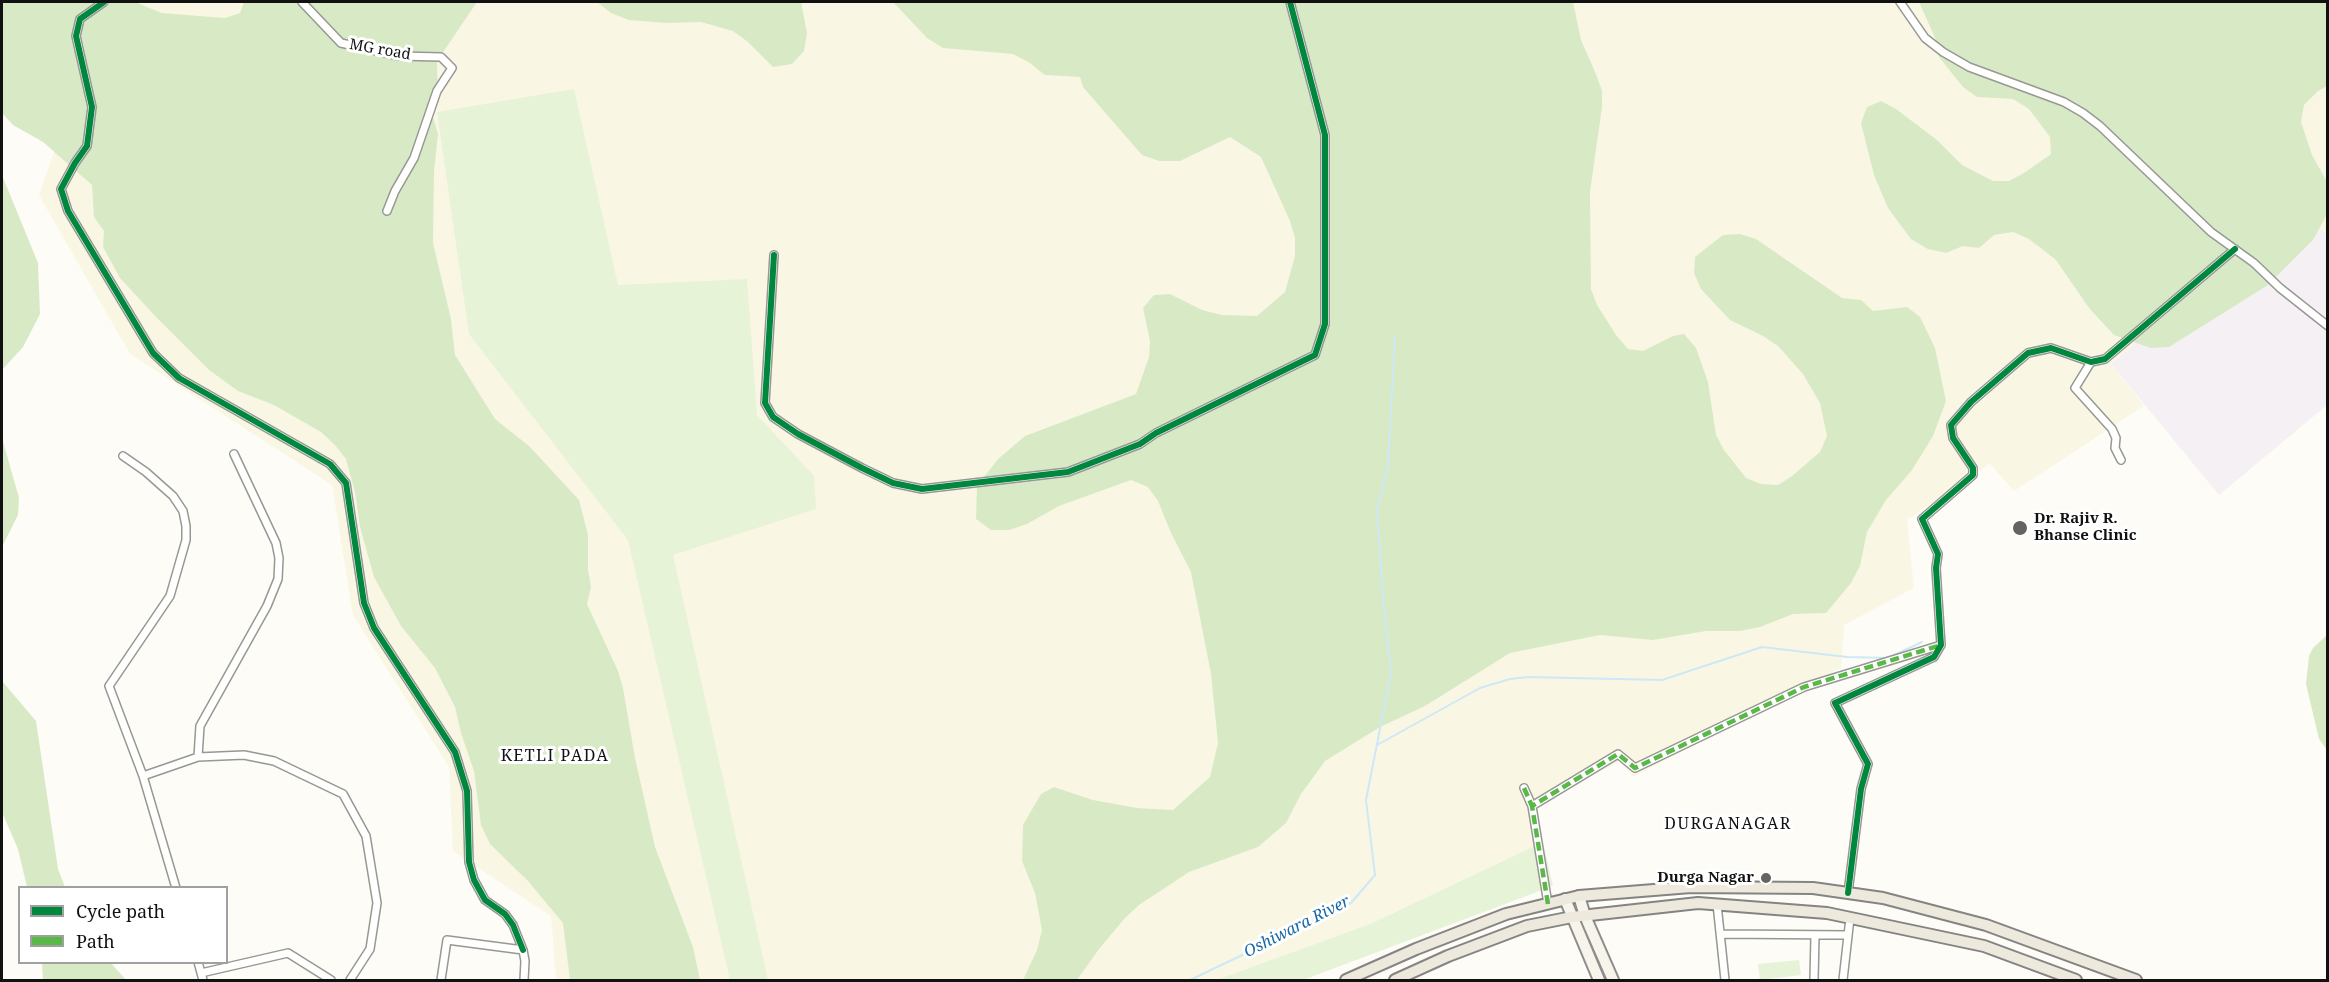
<!DOCTYPE html>
<style>
body{margin:0}
#map{position:relative;width:2329px;height:982px;overflow:hidden;background:#fdfcf7;font-family:"Noto Serif",serif}
canvas{display:block}
.frame{position:absolute;inset:0;border:3px solid #111;pointer-events:none}
.legend{position:absolute;left:18px;top:886px;width:210px;height:78px;box-sizing:border-box;background:#fff;border:2px solid #a0a0a0;margin:0;padding:8px 10px;list-style:none;font-size:18px;color:#111}
.legend li{display:flex;align-items:center;gap:12px;height:30px}
.legend b{width:30px;border:2px solid #a0a0a0}
</style>
<div id="map">
<canvas width="2329" height="982"></canvas>
<div class="frame"></div>
<ul class="legend">
<li><b style="height:8px;background:#00873e"></b>Cycle path</li>
<li><b style="height:8px;background:#58b947"></b>Path</li>
</ul>
</div>
<script>
const ctx = document.querySelector('canvas').getContext('2d');
ctx.lineJoin = 'round';
function fillPath(path, color) {
  ctx.fillStyle = color;
  ctx.fill(path, 'evenodd');
}
function poly(rows) {
  const path = new Path2D();
  for (const r of rows) {
    path.moveTo(r[0], r[1]);
    for (let i = 2; i < r.length; i += 2) path.lineTo(r[i], r[i + 1]);
  }
  return path;
}
function strokePath(path, color, width, dash) {
  ctx.strokeStyle = color;
  ctx.lineWidth = width;
  ctx.lineCap = dash ? 'butt' : 'round';
  ctx.setLineDash(dash || []);
  ctx.stroke(path);
}
function drawText(font, color, halo, rows, align = 'center') {
  ctx.font = font + ' "Noto Serif",serif';
  ctx.lineWidth = 6;
  ctx.setLineDash([]);
  ctx.textBaseline = 'middle';
  ctx.strokeStyle = halo;
  ctx.fillStyle = color;
  for (const [text, x, y, turn = 0] of rows) {
    ctx.save();
    ctx.translate(x, y);
    ctx.rotate((+turn || 0) * Math.PI / 180);
    ctx.textAlign = isNaN(turn) ? turn : align;
    if (halo) ctx.strokeText(text, 0, 0);
    ctx.fillText(text, 0, 0);
    ctx.restore();
  }
}
const industrial = poly([
 [2298,202,2327,235,2327,405,2219,495,2111,364]
]);
const farmland = poly([
 [2,2,2327,2,2327,235,2298,203,2111,364,2144,406,2014,491,1990,464,1907,520,1914,588,1844,625,1841,668,1633,777,1619,761,1537,807,1543,842,1370,924,1216,980,556,980,551,916,453,851,449,767,353,615,332,485,130,354,39,195,77,86]
]);
const green = poly([
 [574,89,618,285,747,279,757,415,814,476,816,509,673,555,768,980,730,980,628,540,469,334,437,112],
 [1543,842,1553,886,1303,980,1216,980,1370,924],
 [1799,960,1801,975,1760,980,1758,964]
]);
const forest = poly([
 [2,2,135,2,162,13,225,18,240,13,244,2,477,2,437,61,438,96,433,117,438,134,434,172,433,243,451,319,455,355,495,419,529,446,579,500,588,535,588,570,591,587,587,604,618,671,623,688,635,758,655,847,693,947,700,980,570,980,563,923,528,881,490,844,481,825,474,771,461,733,455,707,435,668,401,626,374,577,360,527,355,492,346,459,335,445,321,432,274,405,238,391,209,370,157,318,120,278,103,247,104,231,94,217,92,185,43,142,13,125,2,113],
 [597,2,801,2,807,33,804,51,792,64,773,67,748,42,733,31,701,22,666,23,629,20,611,13],
 [893,2,1573,2,1581,40,1596,74,1602,91,1602,107,1590,192,1591,289,1597,305,1616,335,1628,349,1643,351,1673,336,1684,334,1696,348,1708,382,1716,435,1724,450,1746,478,1761,484,1778,485,1792,476,1820,452,1827,436,1820,403,1803,374,1778,346,1763,336,1730,320,1701,289,1694,273,1695,257,1723,235,1740,234,1756,239,1842,298,1861,300,1873,311,1907,307,1920,317,1935,348,1946,401,1933,436,1912,470,1886,500,1867,532,1860,566,1851,583,1826,613,1793,614,1760,627,1740,631,1706,631,1653,640,1600,635,1510,653,1425,706,1380,727,1325,761,1301,794,1286,823,1258,847,1189,872,1139,905,1125,918,1099,949,1077,980,1023,980,1037,950,1042,930,1035,893,1022,861,1023,825,1041,794,1054,787,1093,800,1137,808,1173,810,1210,777,1218,743,1211,674,1191,572,1171,533,1158,501,1148,487,1131,480,1059,506,1027,524,1009,530,991,530,976,519,977,486,998,459,1025,436,1136,394,1149,357,1150,341,1143,308,1154,295,1170,294,1202,310,1222,315,1257,316,1285,292,1295,256,1295,238,1290,221,1261,157,1230,137,1180,161,1159,161,1142,155,1083,87,1080,77,1045,75,1030,63,1013,54,943,48,927,38],
 [1919,2,2327,2,2327,86,2318,91,2304,105,2301,122,2312,155,2327,182,2327,214,2313,240,2268,285,2169,347,2151,348,2114,335,2089,308,2056,260,2029,239,2013,232,1994,235,1979,248,1963,246,1946,253,1928,249,1911,239,1888,208,1874,175,1861,123,1867,107,1881,101,1896,109,1937,140,1962,165,1993,181,2009,181,2024,173,2051,154,2050,137,2029,109,2013,99,1977,97,1963,87,1939,57,1936,40],
 [2,175,38,263,40,314,23,347,2,370],
 [2,438,19,498,18,515,2,547],
 [2327,635,2327,750,2319,739,2306,684,2309,656,2313,648],
 [2,681,36,721,58,869,65,887,27,887,18,849,2,812],
 [42,963,111,963,126,980,43,980]
]);
const stream = poly([
 [1377,745,1480,688,1510,679,1528,677,1662,680,1762,647,1847,657,1888,658,1922,642],
 [1190,980,1351,903,1375,875,1366,800,1391,673,1383,597,1377,510,1388,466,1395,336]
]);
const street = poly([
 [104,2,80,19,76,36,92,107,87,146,75,163,61,189,68,211,153,353,179,378,330,464,346,483,364,603,374,628,455,752,467,791,469,862,474,880,485,900,505,914,513,925,523,950],
 [302,2,341,43,399,56,441,57,452,68,437,91,414,158,395,191,387,211],
 [1900,2,1925,38,1943,52,1969,67,2064,102,2083,113,2100,126,2211,232,2254,263,2280,288,2328,326],
 [774,255,765,403,773,417,798,434,862,468,893,483,922,489,1068,472,1140,444,1156,433,1315,355,1325,324,1325,135,1290,2],
 [2091,362,2075,388,2112,429,2116,438,2115,448,2121,460],
 [123,456,146,472,173,496,183,511,186,526,186,540,170,596,109,686,143,776,176,888],
 [198,757,200,726,267,606,278,579,279,558,276,543,234,454],
 [143,776,198,757,244,755,274,761,343,794,366,836,377,903,370,949,350,980],
 [1524,788,1532,806],
 [1848,893,1861,789,1868,764,1835,703,1934,657,1941,645,1936,568,1938,554,1922,519,1973,475,1973,468,1953,438,1951,425,1971,402,2028,353,2051,348,2091,362,2105,359,2235,249],
 [1548,904,1532,806,1618,754,1635,768,1804,687,1941,645],
 [1717,904,1725,980],
 [1721,934,1848,935],
 [198,962,203,980],
 [201,973,288,953,331,980],
 [441,980,447,940,523,950,525,961,524,980],
 [1814,980,1815,935],
 [1843,980,1850,918]
]);
const secondary = poly([
 [1579,896,1585,916,1613,980],
 [1565,899,1599,980]
]);
const primary = poly([
 [1346,980,1416,949,1506,914,1579,896,1691,887,1813,888,1883,898,1986,925,2136,980],
 [1395,980,1448,956,1527,926,1572,917,1698,903,1827,913,1984,946,2076,980]
]);
const quiet = poly([
 [1524,788,1532,806],
 [1548,904,1532,806,1618,754,1635,768,1804,687,1941,645]
]);
const cycleway = poly([
 [104,2,80,19,76,36,92,107,87,146,75,163,61,189,68,211,153,353,179,378,330,464,346,483,364,603,374,628,455,752,467,791,469,862,474,880,485,900,505,914,513,925,523,950],
 [774,255,765,403,773,417,798,434,862,468,893,483,922,489,1068,472,1140,444,1156,433,1315,355,1325,324,1325,135,1290,2],
 [1848,893,1861,789,1868,764,1835,703,1934,657,1941,645,1936,568,1938,554,1922,519,1973,475,1973,468,1953,438,1951,425,1971,402,2028,353,2051,348,2091,362,2105,359,2235,249]
]);
const markers = [
 [2020,528,8,"#646362"],
 [1766,878,6,"#646362"]
];
const streetNames = [
 ["MG road",380,50,10]
];
const poiNames = [
 ["Dr. Rajiv R.",2034,519],
 ["Bhanse Clinic",2034,536],
 ["Durga Nagar",1754,878,"right"]
];
const neighbourhoodNames = [
 ["KETLI PADA",555,756],
 ["DURGANAGAR",1728,824]
];
const waterNames = [
 ["Oshiwara River",1297,927,-27]
];
fillPath(industrial, '#f5f0f3');
fillPath(farmland, '#f9f7e4');
fillPath(green, '#e7f3d7');
fillPath(forest, '#d8eac5');
strokePath(stream, '#cde8f7', 2);
strokePath(street, '#979795', 10);
strokePath(secondary, '#8e8d8b', 14);
strokePath(primary, '#858482', 14);
strokePath(street, '#fffffe', 7);
strokePath(secondary, '#f6f4eb', 10);
strokePath(primary, '#ede9dc', 10);
strokePath(quiet, '#58b947', 4.5, [9, 4.5]);
strokePath(cycleway, '#00873e', 6);
for (const [x, y, r, color] of markers) {
  const dot = new Path2D();
  dot.arc(x, y, r, 0, 2 * Math.PI);
  ctx.fillStyle = color;
  ctx.fill(dot);
  strokePath(dot, '#fff', 2);
}
drawText('15px', '#111', '#fff', streetNames);
drawText('bold 15px', '#111', '#fff', poiNames, 'left');
ctx.letterSpacing = '1.5px';
drawText('16px', '#111', '#fff', neighbourhoodNames);
ctx.letterSpacing = '0px';
drawText('italic 16px', '#1768a6', '#fff', waterNames);
</script>
